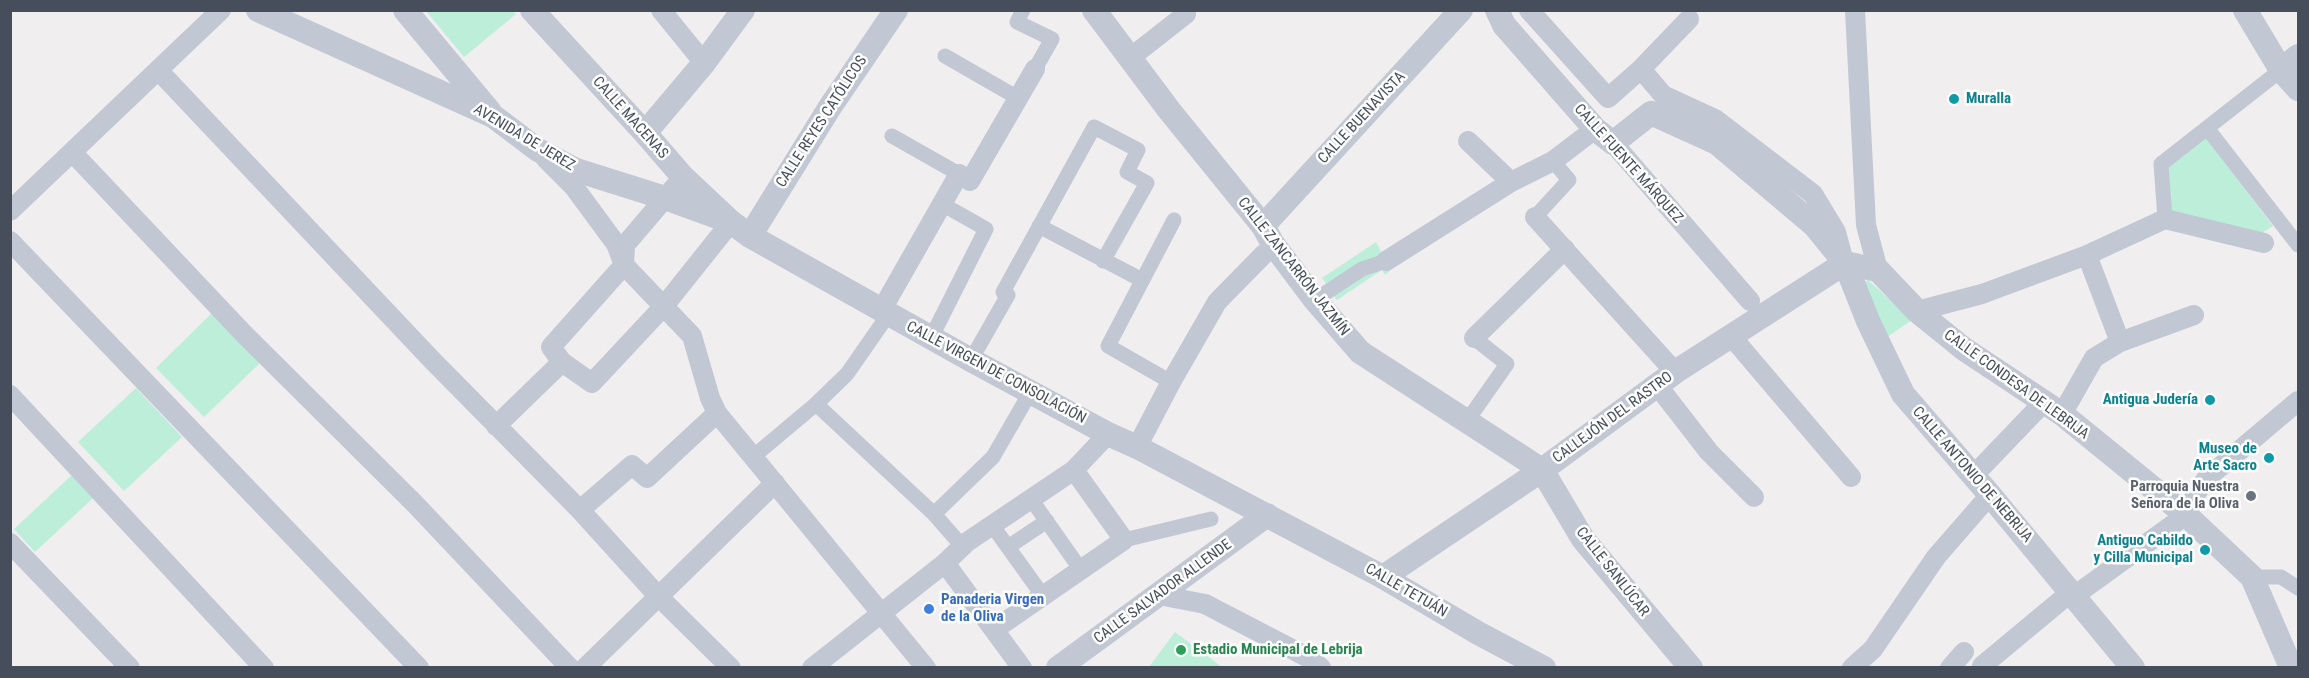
<!DOCTYPE html>
<meta charset="utf-8">
<style>
body{margin:0}
#map{position:relative;width:2309px;height:678px;overflow:hidden;background:#f0eeee;font-family:"Roboto Condensed",sans-serif}
canvas{display:block}
.frame{position:absolute;inset:0;border:12px solid #464d5b;pointer-events:none}
</style>
<div id="map">
<canvas width="2309" height="678"></canvas>
<div class="frame"></div>
</div>
<script>
const ctx = document.querySelector('canvas').getContext('2d');
ctx.lineJoin = 'round';
function fillPath(path, color) {
  ctx.fillStyle = color;
  ctx.fill(path, 'evenodd');
}
function poly(rows) {
  const path = new Path2D();
  for (const r of rows) {
    path.moveTo(r[0], r[1]);
    for (let i = 2; i < r.length; i += 2) path.lineTo(r[i], r[i + 1]);
  }
  return path;
}
function strokePath(path, color, width, dash) {
  ctx.strokeStyle = color;
  ctx.lineWidth = width;
  ctx.lineCap = dash ? 'butt' : 'round';
  ctx.setLineDash(dash || []);
  ctx.stroke(path);
}
function drawText(font, color, halo, rows, align = 'center') {
  ctx.font = font + ' "Roboto Condensed",sans-serif';
  ctx.lineWidth = 5;
  ctx.setLineDash([]);
  ctx.textBaseline = 'middle';
  ctx.strokeStyle = halo;
  ctx.fillStyle = color;
  for (const [text, x, y, turn = 0] of rows) {
    ctx.save();
    ctx.translate(x, y);
    ctx.rotate((+turn || 0) * Math.PI / 180);
    ctx.textAlign = isNaN(turn) ? turn : align;
    if (halo) ctx.strokeText(text, 0, 0);
    ctx.fillText(text, 0, 0);
    ctx.restore();
  }
}
const green = poly([
 [512,10,516,14,464,57,426,11],
 [2206,138,2273,226,2257,236,2171,215,2168,166],
 [1376,242,1391,270,1385,275,1382,270,1337,300,1322,278],
 [1868,280,1912,320,1884,339,1858,286],
 [212,313,260,363,204,417,156,368],
 [136,388,182,437,124,491,78,442],
 [72,475,93,498,35,552,14,529],
 [1175,632,1222,667,1149,667]
]);
const pedestrian = poly([
 [1023,10,1017,22,1052,39,1035,69],
 [945,56,1018,98],
 [2207,128,2298,245],
 [892,136,959,174],
 [1535,217,1569,180,1553,161],
 [2165,219,2161,164,2281,70],
 [1039,226,1142,280],
 [1315,300,1362,269,1386,261],
 [931,338,986,229,942,204],
 [971,360,1008,295,1003,292,1094,127,1138,150,1127,172,1147,183,1103,261],
 [1171,382,1108,346,1174,220],
 [816,404,934,514,962,546],
 [1467,421,1507,364,1474,338],
 [754,456,816,404,847,374,888,315],
 [1031,499,1081,570],
 [934,514,993,457,1031,391],
 [992,525,1043,596],
 [1124,540,1211,519],
 [1008,547,1047,521],
 [2252,577,2281,577,2298,588]
]);
const minor = poly([
 [661,10,704,63],
 [1529,10,1608,98,1641,69,1689,19],
 [1855,10,1866,225,1878,270],
 [1130,58,1186,14],
 [1641,69,1663,95,1715,119,1813,194,1836,232,1843,258],
 [158,70,431,359,580,510,659,597,731,668],
 [1468,141,1511,182],
 [1613,143,1750,301],
 [72,152,244,334,415,504,570,668],
 [546,159,574,187,616,244,624,265,692,336,710,398,717,413,926,668],
 [10,211,221,10],
 [1535,217,1675,372],
 [10,241,419,668],
 [2087,255,2120,342],
 [1386,261,1511,182,1553,161,1595,129],
 [881,311,959,174,970,181,1035,69],
 [1917,311,1982,294,2087,255,2165,219,2264,243],
 [1731,336,1851,477],
 [1474,338,1565,249],
 [562,362,592,383,664,306,731,222],
 [1657,385,1709,452,1754,497],
 [10,395,264,668],
 [2062,414,2094,358,2120,342,2194,315],
 [496,426,562,362,551,347,624,265,625,245,683,177],
 [1137,447,1171,382,1217,302,1264,254],
 [1974,475,2044,402],
 [580,510,632,465,647,478,717,413],
 [10,543,130,668],
 [945,563,1022,668],
 [1159,595,1205,604,1311,659,1321,668],
 [2074,596,2186,515,2196,493,2207,478,2298,401],
 [995,629,1124,540,1074,470],
 [1982,666,2071,592],
 [585,668,775,483],
 [812,668,945,563,967,542,1074,470,1108,434],
 [1852,668,1873,649,1936,557,1990,495],
 [1950,668,1964,652]
]);
const tertiary = poly([
 [258,10,493,116,538,150,576,170,665,198,720,218],
 [405,10,490,112],
 [532,10,645,133,683,177,731,222,750,236,971,360,1108,434,1137,447,1383,577,1478,633,1544,668],
 [1094,10,1169,110,1263,226,1273,244,1315,300,1360,352,1542,470,1583,539,1691,668],
 [1497,10,1504,25,1595,129,1613,143,1651,113,1717,143,1814,225,1845,263,1868,321,1903,394,1990,495,2133,668],
 [2245,10,2281,70,2298,89],
 [2281,70,2298,56],
 [645,133,704,63,743,10],
 [1263,226,1461,10],
 [750,236,830,107,896,10],
 [1845,263,1878,270,1917,311,1964,349,2062,414,2186,515,2252,577,2290,665],
 [1383,577,1542,470,1675,372,1845,263],
 [1058,668,1267,515]
]);
const markers = [
 [1954,99,6,"#0f9aa8"],
 [2210,400,6,"#0f9aa8"],
 [2269,458,6,"#0f9aa8"],
 [2251,496,6,"#6b7280"],
 [2205,550,6,"#0f9aa8"],
 [929,609,6,"#3f7fe0"],
 [1181,650,6,"#2e9e5b"]
];
const cultureNames = [
 ["Muralla",1966,99,"left"],
 ["Antigua Judería",2198,400],
 ["Museo de",2257,449],
 ["Arte Sacro",2257,466],
 ["Antiguo Cabildo",2193,541],
 ["y Cilla Municipal",2193,558]
];
const streetNames = [
 ["CALLE MACENAS",630,118,48],
 ["CALLE BUENAVISTA",1362,118,-47],
 ["CALLE REYES CATÓLICOS",822,122,-57],
 ["AVENIDA DE JEREZ",524,138,31],
 ["CALLE FUENTE MÁRQUEZ",1628,164,48],
 ["CALLE ZANCARRÓN JAZMÍN",1293,267,52],
 ["CALLE VIRGEN DE CONSOLACIÓN",996,373,28],
 ["CALLE CONDESA DE LEBRIJA",2016,385,36],
 ["CALLEJÓN DEL RASTRO",1613,418,-36],
 ["CALLE ANTONIO DE NEBRIJA",1972,475,49],
 ["CALLE SANLÚCAR",1612,572,52],
 ["CALLE TETUÁN",1406,591,30],
 ["CALLE SALVADOR ALLENDE",1163,592,-36]
];
const worshipNames = [
 ["Parroquia Nuestra",2239,487],
 ["Señora de la Oliva",2239,504]
];
const shopNames = [
 ["Panaderia Virgen",941,600],
 ["de la Oliva",941,617]
];
const leisureNames = [
 ["Estadio Municipal de Lebrija",1193,650]
];
fillPath(green, '#bceeda');
strokePath(pedestrian, '#c1c7d3', 15);
strokePath(minor, '#c1c7d3', 20);
strokePath(tertiary, '#c1c7d3', 24);
for (const [x, y, r, color] of markers) {
  const dot = new Path2D();
  dot.arc(x, y, r, 0, 2 * Math.PI);
  ctx.fillStyle = color;
  ctx.fill(dot);
  strokePath(dot, '#fff', 2);
}
drawText('bold 15px', '#0d838f', '#fff', cultureNames, 'right');
drawText('15px', '#464d5b', '#fff', streetNames);
drawText('bold 15px', '#5b616d', '#fff', worshipNames, 'right');
drawText('bold 15px', '#366cbe', '#fff', shopNames, 'left');
drawText('bold 15px', '#27864d', '#fff', leisureNames, 'left');
</script>
